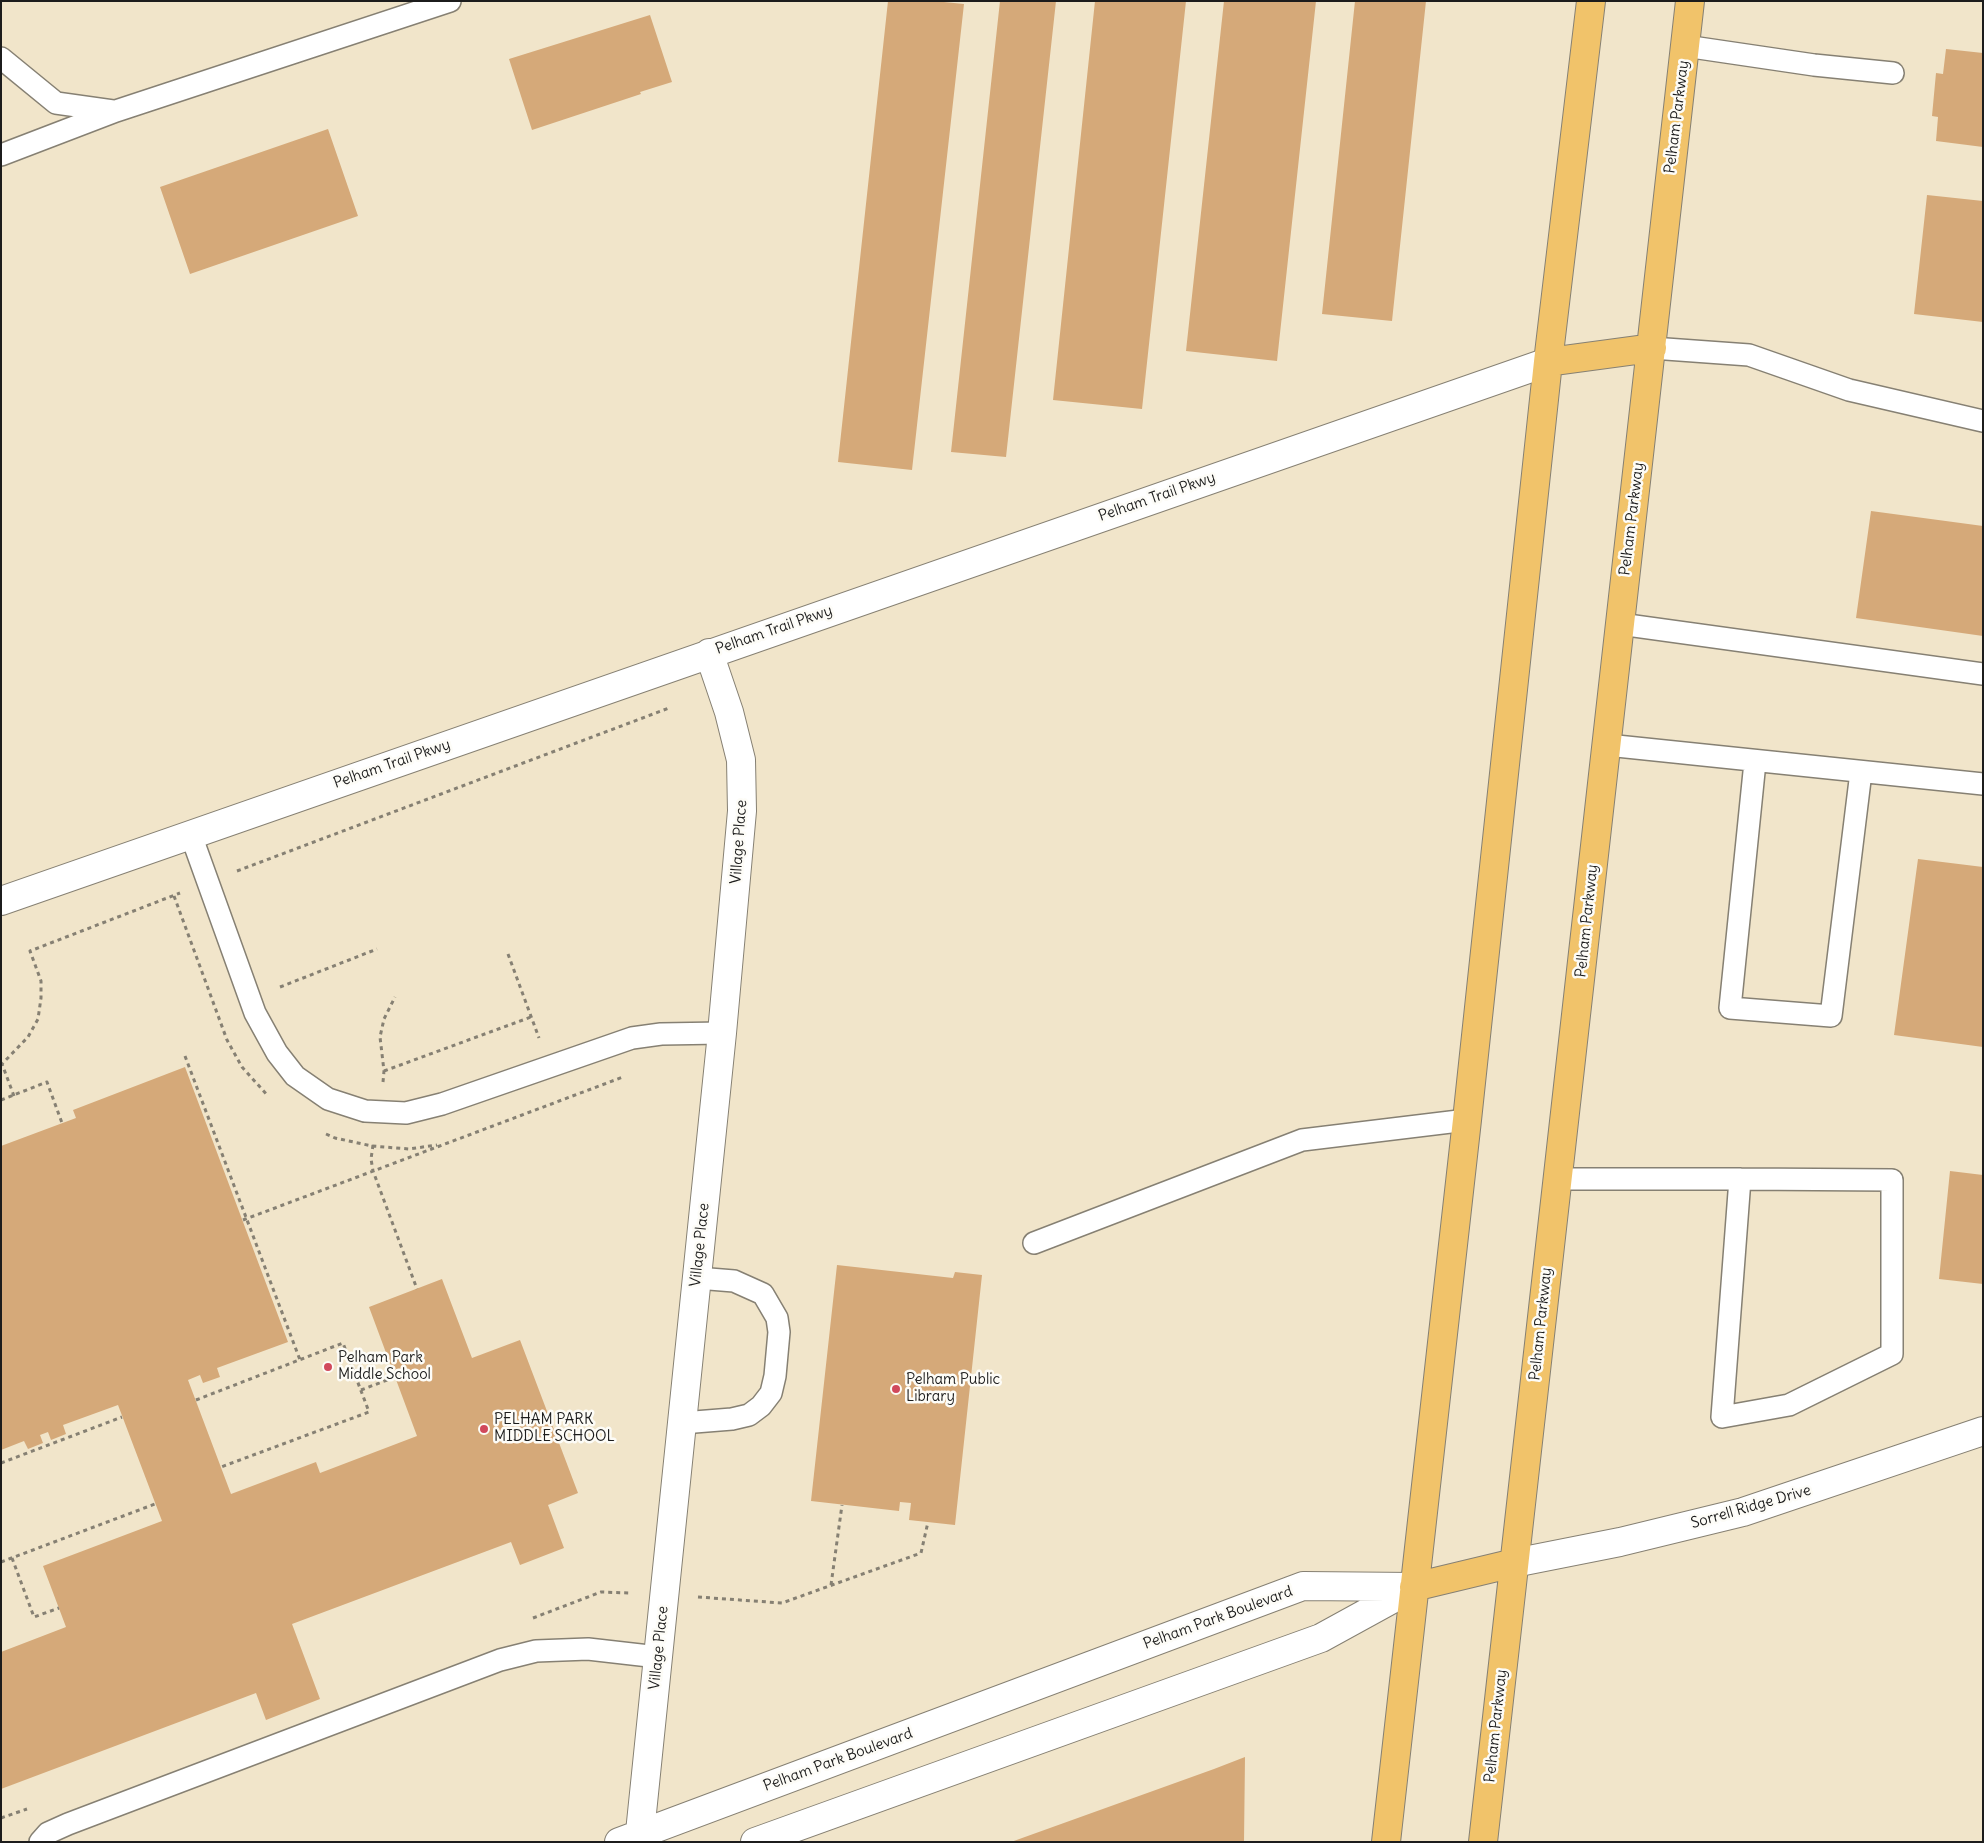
<!DOCTYPE html>
<style>
body{margin:0}
#map{position:relative;width:1984px;height:1843px;overflow:hidden;background:#f1e5ca;font-family:Delius,sans-serif}
canvas{display:block}
.frame{position:absolute;inset:0;border:2px solid #1c1c1c;pointer-events:none}
</style>
<div id="map">
<canvas width="1984" height="1843"></canvas>
<div class="frame"></div>
</div>
<script>
const ctx = document.querySelector('canvas').getContext('2d');
ctx.lineJoin = 'round';
function fillPath(path, color) {
  ctx.fillStyle = color;
  ctx.fill(path, 'evenodd');
}
function poly(rows) {
  const path = new Path2D();
  for (const r of rows) {
    path.moveTo(r[0], r[1]);
    for (let i = 2; i < r.length; i += 2) path.lineTo(r[i], r[i + 1]);
  }
  return path;
}
function strokePath(path, color, width, dash) {
  ctx.strokeStyle = color;
  ctx.lineWidth = width;
  ctx.lineCap = dash ? 'butt' : 'round';
  ctx.setLineDash(dash || []);
  ctx.stroke(path);
}
function drawText(font, color, halo, rows, align = 'center') {
  ctx.font = font + ' Delius,sans-serif';
  ctx.lineWidth = 5;
  ctx.setLineDash([]);
  ctx.textBaseline = 'middle';
  ctx.strokeStyle = halo;
  ctx.fillStyle = color;
  for (const [text, x, y, turn = 0] of rows) {
    ctx.save();
    ctx.translate(x, y);
    ctx.rotate((+turn || 0) * Math.PI / 180);
    ctx.textAlign = isNaN(turn) ? turn : align;
    if (halo) ctx.strokeText(text, 0, 0);
    ctx.fillText(text, 0, 0);
    ctx.restore();
  }
}
const building = poly([
 [888,1,934,1,964,4,912,470,838,462],
 [1000,1,1056,1,1006,457,951,452],
 [1095,1,1186,1,1142,409,1053,400],
 [1224,1,1316,1,1277,361,1186,351],
 [1355,1,1426,1,1392,321,1322,314],
 [650,15,672,82,640,92,641,94,532,130,509,59],
 [1946,49,1983,53,1983,147,1936,141,1938,117,1932,116,1936,73,1943,74],
 [328,129,358,216,190,274,160,187],
 [1927,195,1983,201,1983,322,1914,314],
 [1871,511,1983,526,1983,636,1856,618],
 [1918,859,1983,867,1983,1047,1894,1035],
 [185,1067,288,1342,217,1368,220,1377,203,1383,200,1375,188,1380,231,1494,316,1462,320,1473,417,1436,369,1307,442,1279,472,1358,520,1340,578,1493,548,1505,564,1548,520,1565,511,1542,292,1624,320,1699,266,1720,256,1693,1,1789,1,1652,66,1627,43,1566,162,1521,118,1405,63,1425,66,1434,51,1440,48,1432,40,1435,43,1443,28,1449,24,1441,1,1450,1,1146,76,1118,73,1110],
 [1950,1171,1983,1175,1983,1284,1939,1279],
 [837,1265,953,1278,955,1272,982,1275,955,1525,909,1520,911,1503,900,1502,899,1511,811,1501],
 [1245,1757,1244,1842,1011,1842,1214,1769]
]);
const path = poly([
 [237,871,669,708],
 [174,896,227,1040,242,1067,268,1096],
 [508,954,539,1038],
 [280,987,377,949],
 [185,1056,300,1360],
 [384,1071,531,1017],
 [383,1082,384,1071,380,1037,384,1019,395,997],
 [14,1096,2,1064,28,1037,38,1019,41,998,41,981,30,951,180,893],
 [1,1100,47,1082,62,1123],
 [326,1134,335,1138,372,1146,409,1149,437,1145],
 [373,1145,371,1159,373,1171,417,1289],
 [243,1220,623,1077],
 [361,1390,395,1377],
 [196,1400,343,1343,369,1412,221,1467],
 [1,1463,122,1417],
 [12,1558,34,1617,59,1608],
 [1,1562,155,1504],
 [831,1585,842,1505],
 [698,1597,782,1603,921,1553,928,1522],
 [533,1618,601,1592,630,1593],
 [1,1818,27,1809]
]);
const service = poly([
 [1685,46,1814,65,1893,73],
 [1,58,56,103,113,111],
 [1,155,116,111,450,1],
 [1652,348,1749,355,1849,390,1983,421],
 [1620,624,1983,674],
 [1607,745,1983,784],
 [1755,762,1730,1008,1831,1016,1861,772],
 [191,835,255,1013,277,1053,295,1076,328,1099,365,1111,406,1113,442,1104,632,1038,661,1034,722,1033],
 [1558,1179,1740,1179,1892,1180,1892,1354,1789,1405,1722,1417,1740,1179],
 [1034,1243,1302,1140,1467,1120],
 [682,1423,732,1419,749,1415,761,1406,771,1393,775,1376,779,1332,777,1318,763,1294,734,1281,697,1278],
 [40,1842,48,1833,68,1824,500,1660,536,1651,588,1649,658,1657]
]);
const minor = poly([
 [1,901,1548,362],
 [1514,1563,1620,1542,1743,1512,1983,1431],
 [619,1842,1303,1586,1414,1587,1321,1638,755,1842],
 [639,1842,722,1033,742,811,741,760,729,712,709,653]
]);
const primary = poly([
 [1548,362,1652,348],
 [1414,1587,1514,1563],
 [1386,1842,1467,1120,1548,362,1591,1],
 [1483,1842,1690,1]
]);
const markers = [
 [328,1367,5,"#d1495b"],
 [896,1389,5,"#d1495b"],
 [484,1429,5,"#d1495b"]
];
const streetNames = [
 ["Pelham Parkway",1677,117,-83],
 ["Pelham Trail Pkwy",1157,497,-19],
 ["Pelham Parkway",1632,519,-83],
 ["Pelham Trail Pkwy",774,630,-19],
 ["Pelham Trail Pkwy",392,764,-19],
 ["Village Place",739,842,-86],
 ["Pelham Parkway",1587,921,-84],
 ["Village Place",700,1245,-84],
 ["Pelham Parkway",1541,1324,-84],
 ["Sorrell Ridge Drive",1751,1507,-16],
 ["Pelham Park Boulevard",1218,1618,-20],
 ["Village Place",659,1648,-84],
 ["Pelham Parkway",1496,1726,-84],
 ["Pelham Park Boulevard",838,1760,-20]
];
const poiNames = [
 ["Pelham Park",338,1358],
 ["Middle School",338,1375],
 ["Pelham Public",906,1380],
 ["Library",906,1397],
 ["PELHAM PARK",494,1420],
 ["MIDDLE SCHOOL",494,1437]
];
fillPath(building, '#d5a979');
strokePath(service, '#868073', 24);
strokePath(minor, '#868073', 30);
strokePath(primary, '#868073', 30);
strokePath(path, '#868073', 3, [4, 4]);
strokePath(service, '#fff', 21);
strokePath(minor, '#fff', 28);
strokePath(primary, '#f1c36a', 28);
for (const [x, y, r, color] of markers) {
  const dot = new Path2D();
  dot.arc(x, y, r, 0, 2 * Math.PI);
  ctx.fillStyle = color;
  ctx.fill(dot);
  strokePath(dot, '#fdfcf7', 2);
}
drawText('15px', '#1c1c1c', '#fdfcf7', streetNames);
drawText('15px', '#1c1c1c', '#fdfcf7', poiNames, 'left');
</script>
